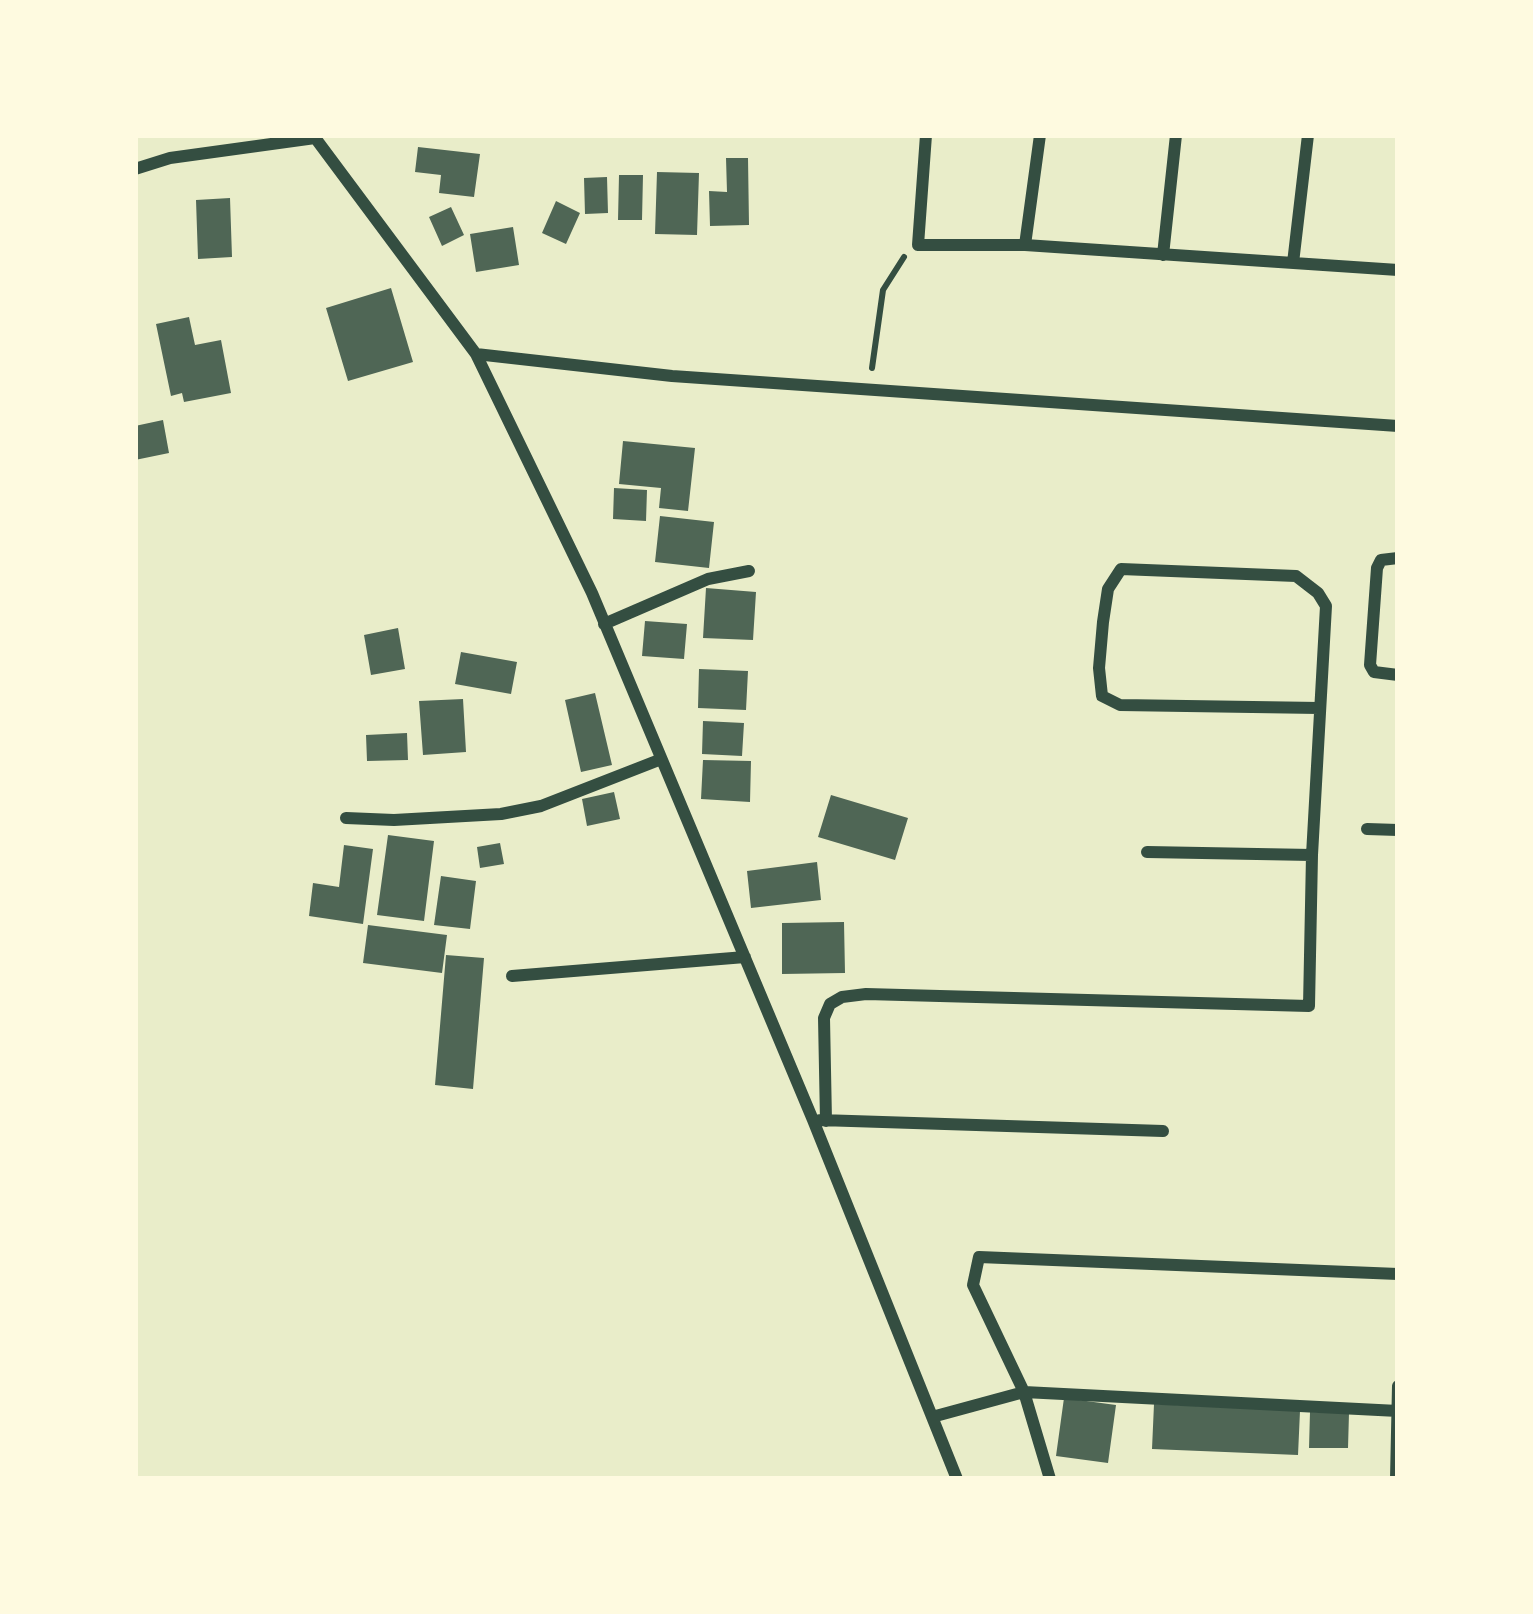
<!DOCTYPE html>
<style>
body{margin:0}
#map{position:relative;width:1533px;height:1614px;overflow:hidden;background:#e9edc9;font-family:Cabin,sans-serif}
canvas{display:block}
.frame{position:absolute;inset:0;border:138px solid #fefae0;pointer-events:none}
</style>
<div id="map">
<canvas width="1533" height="1614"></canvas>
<div class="frame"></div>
</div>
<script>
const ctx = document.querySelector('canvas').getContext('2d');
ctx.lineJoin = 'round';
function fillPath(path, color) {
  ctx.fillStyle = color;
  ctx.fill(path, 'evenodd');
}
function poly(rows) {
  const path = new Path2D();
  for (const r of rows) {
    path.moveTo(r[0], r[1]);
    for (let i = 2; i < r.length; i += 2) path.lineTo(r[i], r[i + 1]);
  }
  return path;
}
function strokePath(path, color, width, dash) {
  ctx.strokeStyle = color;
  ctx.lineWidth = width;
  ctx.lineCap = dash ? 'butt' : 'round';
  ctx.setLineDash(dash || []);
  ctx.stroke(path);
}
const building = poly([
 [418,147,480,154,474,197,439,193,441,175,415,172],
 [726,158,748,158,749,225,710,226,709,191,727,192],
 [657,172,699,173,697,235,655,234],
 [619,175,643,175,642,220,618,220],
 [607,177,608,213,585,214,584,178],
 [230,198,232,257,198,259,196,200],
 [556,201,580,213,566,244,542,233],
 [451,207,464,235,442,246,429,217],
 [513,227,519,265,476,272,470,234],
 [391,288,413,362,348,381,326,308],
 [189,317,195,345,221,340,231,393,184,402,182,393,171,396,156,324],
 [163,420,169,453,135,460,135,426],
 [623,441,695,448,688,511,659,508,661,488,619,484],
 [614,488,647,490,646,521,613,519],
 [660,516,714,522,709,568,655,562],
 [706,588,756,592,753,640,703,638],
 [645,621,687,624,684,659,642,656],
 [398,628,405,669,371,675,364,635],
 [461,652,517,662,511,694,455,684],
 [699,669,748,671,746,710,698,708],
 [595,693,612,765,581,772,565,700],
 [463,699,466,752,423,755,419,701],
 [703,721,744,723,742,756,702,754],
 [407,733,408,760,367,761,366,735],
 [703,760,751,761,750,802,701,799],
 [614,792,620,819,587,826,582,799],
 [831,795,908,818,895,860,818,837],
 [388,835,434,841,424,921,377,915],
 [500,843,504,864,480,868,477,847],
 [344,845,373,849,363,924,309,916,313,883,339,887],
 [817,862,821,900,751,908,747,871],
 [441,876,476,881,470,929,434,925],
 [844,922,845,973,782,974,782,923],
 [368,925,447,935,442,973,363,963],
 [446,955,484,958,473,1089,435,1085],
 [1064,1398,1116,1405,1108,1463,1056,1456],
 [1154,1404,1300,1411,1298,1455,1152,1449],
 [1310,1412,1349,1413,1348,1448,1309,1448]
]);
const path = poly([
 [872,368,883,290,904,257]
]);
const minor = poly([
 [313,135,476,354,592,593,813,1120,957,1479],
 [926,135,918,245,1025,245,1398,270],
 [135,169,170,158,315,138],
 [1025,245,1040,135],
 [1163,255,1176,135],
 [1293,263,1308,135],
 [476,354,672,376,1398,426],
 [1398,558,1381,560,1377,568,1370,665,1374,672,1398,675],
 [604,624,708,579,749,571],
 [346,818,394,820,501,814,541,806,659,760],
 [1367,829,1398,830],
 [1147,852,1312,855],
 [512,976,745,957],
 [820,1120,1163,1131],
 [826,1121,824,1018,830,1004,842,997,866,994,1309,1006,1312,855,1326,606,1318,593,1296,576,1121,569,1108,589,1103,622,1099,668,1102,696,1120,705,1319,708],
 [932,1417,1024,1392,1398,1411],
 [1050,1479,1024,1392,973,1285,979,1257,1398,1274],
 [1396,1479,1398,1386]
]);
fillPath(building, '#4f6655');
strokePath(path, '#344e41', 6);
strokePath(minor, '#344e41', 12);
</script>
